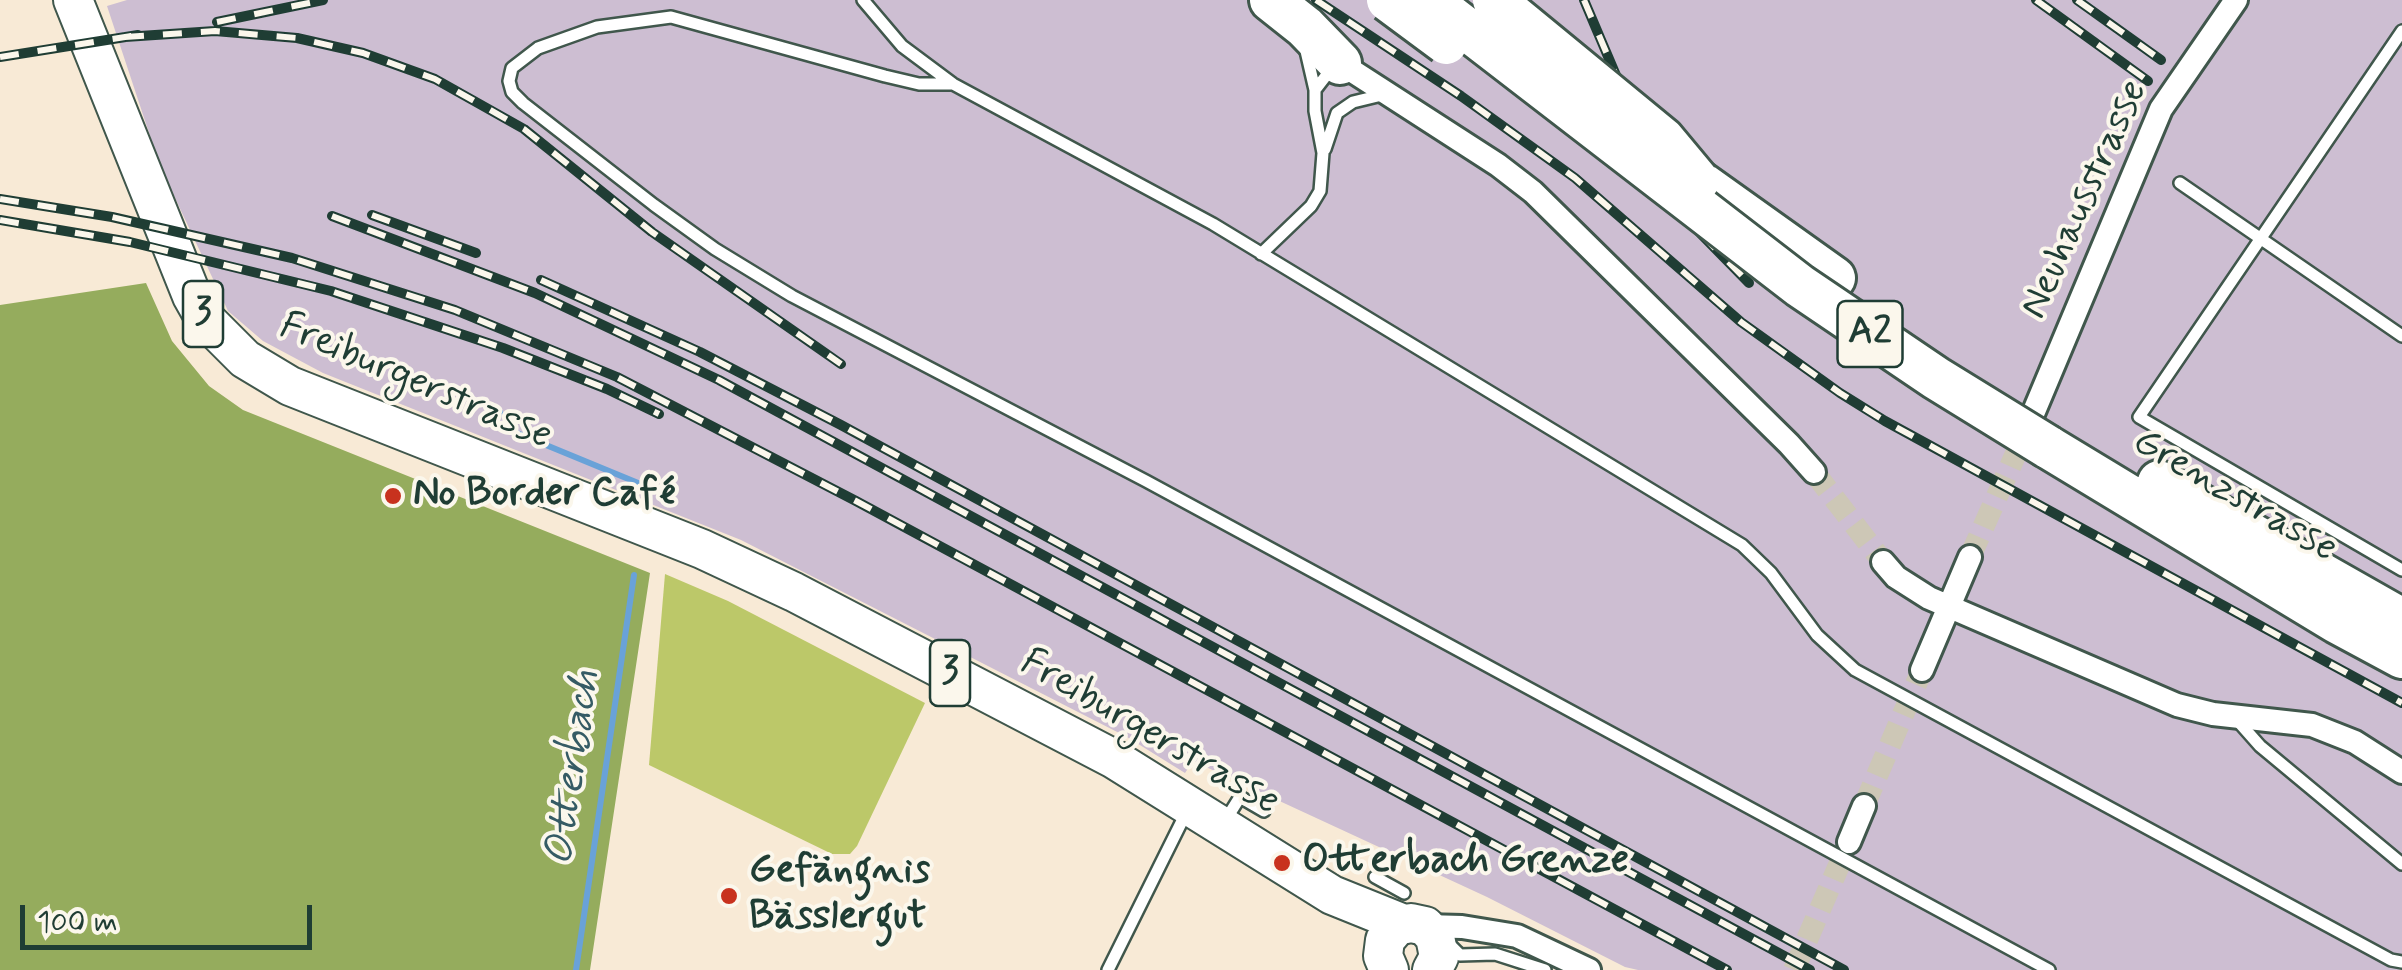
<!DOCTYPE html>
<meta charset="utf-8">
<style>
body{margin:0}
#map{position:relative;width:2402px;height:970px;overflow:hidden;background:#f8ead6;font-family:Mynerve,sans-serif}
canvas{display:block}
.scale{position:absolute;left:20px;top:905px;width:292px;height:45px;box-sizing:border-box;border:5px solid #1f3d34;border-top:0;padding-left:12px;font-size:30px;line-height:35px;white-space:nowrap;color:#1f3d34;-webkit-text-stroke:8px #fbf7ec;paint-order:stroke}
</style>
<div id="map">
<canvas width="2402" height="970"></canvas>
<div class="scale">100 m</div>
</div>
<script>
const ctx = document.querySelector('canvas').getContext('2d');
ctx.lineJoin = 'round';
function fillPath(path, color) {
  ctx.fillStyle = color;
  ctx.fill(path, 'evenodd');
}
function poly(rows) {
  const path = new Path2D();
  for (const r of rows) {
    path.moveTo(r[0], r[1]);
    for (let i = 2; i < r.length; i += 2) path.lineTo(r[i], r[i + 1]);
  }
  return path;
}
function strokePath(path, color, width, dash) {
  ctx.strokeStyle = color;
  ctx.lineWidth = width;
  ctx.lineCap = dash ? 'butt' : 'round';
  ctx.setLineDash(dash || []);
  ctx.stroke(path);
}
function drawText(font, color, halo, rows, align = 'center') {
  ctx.font = font + ' Mynerve,sans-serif';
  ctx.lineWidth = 8;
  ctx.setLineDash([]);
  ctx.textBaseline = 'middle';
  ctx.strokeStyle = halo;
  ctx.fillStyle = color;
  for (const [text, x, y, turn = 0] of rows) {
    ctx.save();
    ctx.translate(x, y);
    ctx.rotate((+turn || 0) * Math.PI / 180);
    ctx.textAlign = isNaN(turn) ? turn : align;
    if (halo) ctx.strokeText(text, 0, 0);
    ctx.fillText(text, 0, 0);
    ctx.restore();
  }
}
const industrial = poly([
 [127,0,2402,0,2402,970,1638,970,1625,967,1487,897,1193,761,1185,773,1127,737,741,540,323,373,263,341,228,311,160,166,107,6]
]);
const green = poly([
 [665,574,728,601,925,703,857,846,850,854,832,854,649,765]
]);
const forest = poly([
 [146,283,172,341,209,386,243,410,650,573,590,970,0,970,0,305]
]);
const stream = poly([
 [500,412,495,424,643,485,647,491,644,500],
 [576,970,634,575]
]);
const streetTunnel = poly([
 [1814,472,1883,562],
 [1970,557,2022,440],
 [1864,806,1922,670],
 [1794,970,1849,842]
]);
const lane = poly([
 [863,0,902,46,953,84,1213,224,1742,545,1771,573,1817,635,1855,670,2391,960,2402,962],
 [2402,31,2139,417,2402,570],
 [1306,51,1315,90],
 [953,84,919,84,885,76,671,17,597,27,538,48,512,68,509,81,512,92,523,103,654,205,715,249,792,296,1146,481,2049,970],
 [1325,149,1337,113,1353,102,1386,94],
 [2180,183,2402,336],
 [1261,254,1311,206,1320,191,1323,153,1315,111,1315,90,1332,68],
 [2237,720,2260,746,2402,864],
 [1225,821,1240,797,1264,811],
 [1375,877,1404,893],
 [1449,944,1460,955,1495,954,1545,970],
 [1108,970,1186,813]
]);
const street = poly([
 [1340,63,1498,165,1533,192,1789,444,1814,472],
 [2022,440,2161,109,2236,0],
 [1883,562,1896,577,1929,598,2177,705,2213,714,2312,725,2355,742,2402,772],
 [1922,670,1970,557],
 [1849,842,1864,806],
 [1425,926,1462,927,1517,936,1589,970]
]);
const primary = poly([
 [73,0,192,296,205,319,245,359,290,386,702,549,794,592,1114,759,1332,895,1404,924],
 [1389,970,1383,956,1385,940,1397,926,1411,923,1425,926,1435,937,1439,957,1432,970]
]);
const highway = poly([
 [1271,0,1305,27,1340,63],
 [1698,181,1834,278],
 [2048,447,2337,622,2402,657],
 [2159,482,2402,620]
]);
const rail = poly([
 [1316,0,1461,96,1575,178,1741,322,1840,393,1885,421,2402,703],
 [1510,0,1586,80,1634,154,1701,234,1749,283],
 [1584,0,1646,146],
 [2036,0,2148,81],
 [2077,0,2161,60],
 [217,22,323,0],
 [125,37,215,31,297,38,363,53,435,79,524,129,652,232,841,364],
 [0,57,138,35],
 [0,199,112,217,292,258,455,310,617,377,856,501,1727,970],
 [372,215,476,253],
 [332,216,535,293,719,380,1810,970],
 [0,220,130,242,331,291,503,348,607,389,659,414],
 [541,280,700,352,841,425,1844,970]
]);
const highwayBridge = poly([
 [1388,0,1446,43],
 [1429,0,1800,286,1936,378,2048,447],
 [1494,0,1663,139,1698,181]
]);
const markers = [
 [393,496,10,"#c8321e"],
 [1282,863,10,"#c8321e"],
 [729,896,10,"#c8321e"]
];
const shields = [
 [203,314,40],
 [1870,334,65],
 [950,673,40]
];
const shieldNames = [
 ["3",203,314],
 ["A2",1870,334],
 ["3",950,673]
];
const streetNames = [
 ["Neuhausstrasse",2086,200,-66],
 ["Freiburgerstrasse",415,383,23],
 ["Grenzstrasse",2234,497,30],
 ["Freiburgerstrasse",1149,734,30]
];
const poiNames = [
 ["No Border Café",413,496],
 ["Otterbach Grenze",1302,863],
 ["Gefängnis",749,873],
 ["Bässlergut",749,919]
];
const waterNames = [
 ["Otterbach",575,768,-82]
];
fillPath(industrial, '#cdbed2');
fillPath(green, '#bcc869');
fillPath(forest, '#95ac5d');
strokePath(stream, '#69a2d8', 6);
strokePath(streetTunnel, '#cdc7b6', 22, [22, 11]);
strokePath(lane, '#40574c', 16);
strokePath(street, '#40574c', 28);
strokePath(primary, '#40574c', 42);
strokePath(highway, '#40574c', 48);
strokePath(lane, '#fff', 11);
strokePath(street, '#fff', 22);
strokePath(primary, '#fff', 38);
strokePath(highway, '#fff', 42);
strokePath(rail, '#1f3d34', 10);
strokePath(rail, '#fbf7ec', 6, [19]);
strokePath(highwayBridge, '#40574c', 48, []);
strokePath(highwayBridge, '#fff', 42);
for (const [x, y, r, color] of markers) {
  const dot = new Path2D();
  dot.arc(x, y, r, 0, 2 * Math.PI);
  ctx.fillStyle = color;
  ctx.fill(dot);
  strokePath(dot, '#fbf7ec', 4);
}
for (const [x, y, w] of shields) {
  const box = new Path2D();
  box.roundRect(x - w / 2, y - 33, w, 66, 8);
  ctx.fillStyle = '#fbf7ec';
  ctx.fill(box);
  strokePath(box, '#1f3d34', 2.5);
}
drawText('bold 38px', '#1f3d34', null, shieldNames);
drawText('40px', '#1f3d34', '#fbf7ec', streetNames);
drawText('bold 40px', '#1f3d34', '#fbf7ec', poiNames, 'left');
drawText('italic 42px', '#355b65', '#fbf7ec', waterNames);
</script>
